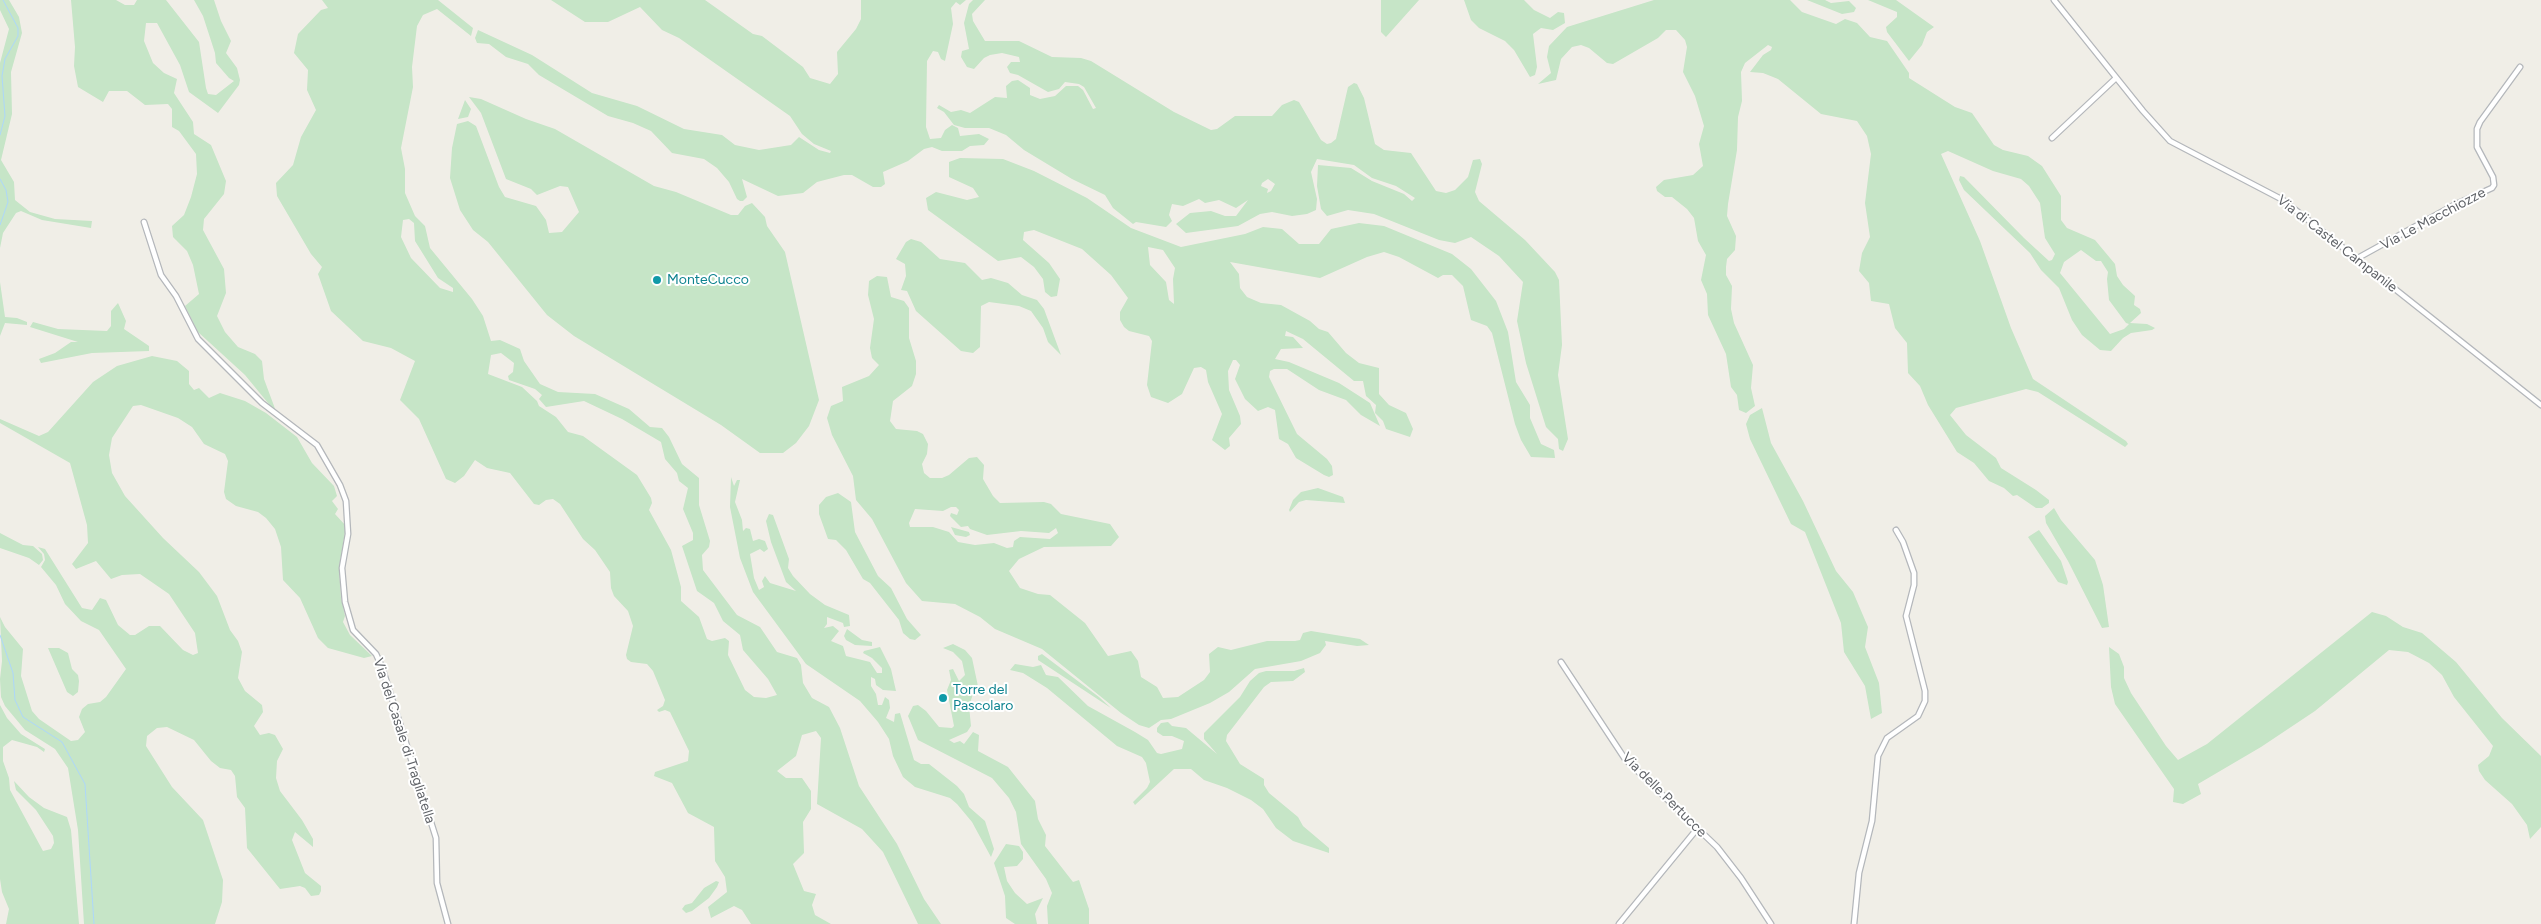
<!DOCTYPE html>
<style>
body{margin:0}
canvas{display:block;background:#f0eee7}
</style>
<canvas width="2541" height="924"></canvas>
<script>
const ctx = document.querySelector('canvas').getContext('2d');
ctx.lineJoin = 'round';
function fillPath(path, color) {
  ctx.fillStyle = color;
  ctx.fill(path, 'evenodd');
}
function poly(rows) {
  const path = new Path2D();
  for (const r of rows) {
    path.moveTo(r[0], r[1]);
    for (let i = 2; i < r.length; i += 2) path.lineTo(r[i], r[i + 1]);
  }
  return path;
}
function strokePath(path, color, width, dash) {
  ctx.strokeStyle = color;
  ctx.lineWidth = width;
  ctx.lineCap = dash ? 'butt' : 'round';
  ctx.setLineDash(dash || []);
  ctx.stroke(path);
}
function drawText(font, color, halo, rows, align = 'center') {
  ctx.font = font + ' Figtree,sans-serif';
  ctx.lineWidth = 4;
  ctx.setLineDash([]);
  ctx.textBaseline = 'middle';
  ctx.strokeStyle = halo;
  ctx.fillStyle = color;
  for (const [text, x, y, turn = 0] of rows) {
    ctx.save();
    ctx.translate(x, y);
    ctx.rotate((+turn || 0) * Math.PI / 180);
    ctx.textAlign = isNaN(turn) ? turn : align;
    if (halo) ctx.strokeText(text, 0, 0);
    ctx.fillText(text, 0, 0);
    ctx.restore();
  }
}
const green = poly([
 [0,0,9,0,19,17,22,33,11,72,12,114,1,160,14,182,15,200,30,212,55,219,92,221,91,228,42,220,21,211,16,213,3,233,0,248,0,63,9,29,0,10],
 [71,0,116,0,125,5,134,5,137,0,166,0,199,42,206,88,208,94,216,95,234,81,229,78,216,63,215,53,203,16,194,0,214,0,221,21,231,41,226,53,237,68,240,80,239,85,218,113,189,92,180,65,157,23,146,23,144,41,153,63,164,73,177,79,174,93,193,122,194,134,211,145,226,181,224,194,204,219,203,230,224,269,226,293,217,316,225,332,238,347,255,354,262,361,264,379,277,414,245,375,198,332,185,306,199,294,193,265,187,251,173,237,172,226,184,215,191,197,197,174,196,154,179,131,172,127,172,109,168,104,145,105,127,91,109,91,103,102,78,87,74,66,75,47],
 [322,0,438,0,473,28,471,36,437,9,423,15,417,26,412,67,413,87,401,148,405,169,405,193,415,216,425,226,430,248,472,299,483,316,491,341,500,340,520,349,524,361,540,384,558,392,595,394,629,409,650,427,662,428,669,437,682,464,699,478,699,505,710,541,709,547,702,555,703,570,737,615,760,627,777,652,797,658,801,665,803,683,812,698,829,707,840,728,859,786,897,844,924,899,941,924,918,924,883,852,862,829,817,804,821,738,816,731,802,735,796,756,777,771,786,778,802,778,811,791,811,809,803,822,804,853,793,864,804,891,816,894,812,905,815,915,831,924,751,924,742,910,734,906,711,918,708,907,727,892,725,877,715,861,714,827,688,813,672,783,654,776,655,772,688,761,689,751,670,712,665,710,659,712,657,710,663,706,665,700,653,671,647,664,631,662,627,659,626,655,633,626,628,611,614,596,611,588,610,572,595,550,583,539,560,504,553,499,546,500,539,505,534,504,510,473,487,468,475,460,464,476,455,483,446,479,419,419,400,400,415,361,391,348,363,341,331,311,318,274,322,267,311,254,277,196,276,183,293,165,301,137,316,110,307,90,308,70,294,53,298,34,321,10,328,8],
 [409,219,414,223,415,241,438,278,453,288,453,292,440,288,411,258,401,237,403,220],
 [501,353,514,363,513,372,508,376,509,380,535,389,542,395,539,399,546,407,584,401,622,419,661,442,665,459,677,473,679,481,688,488,683,509,693,533,693,540,682,546,697,591,714,603,723,621,740,635,743,650,768,679,777,695,766,698,754,697,745,690,728,655,729,641,725,638,712,641,707,639,699,617,681,601,681,587,671,550,649,510,652,503,651,498,637,475,583,436,568,432,556,417,539,406,537,401,522,387,488,374,491,355],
 [551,0,705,0,753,34,762,36,803,67,810,78,830,84,838,74,837,52,856,29,861,19,861,0,966,0,960,5,956,2,951,8,953,24,945,61,941,59,938,52,933,51,927,61,926,127,930,139,941,138,945,130,952,125,958,128,960,136,979,134,989,139,984,145,970,146,962,151,942,151,932,147,924,149,908,161,883,172,885,184,881,187,873,187,852,175,844,175,817,182,803,193,778,196,742,179,747,197,743,201,740,201,737,199,729,182,717,168,704,159,672,153,651,131,633,123,608,116,539,75,528,64,506,57,489,44,477,43,475,38,478,30,532,55,592,93,637,106,684,129,722,135,735,145,759,150,791,145,799,137,819,150,830,153,831,151,814,144,802,134,790,116,679,38,662,30,640,7,608,22,585,22],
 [973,0,985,0,972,14,973,21,985,41,1019,41,1052,57,1081,58,1091,61,1174,112,1211,130,1217,129,1235,116,1272,116,1282,105,1294,100,1299,102,1321,140,1327,144,1331,143,1336,139,1348,87,1354,83,1357,84,1364,98,1375,144,1384,150,1411,153,1436,191,1446,193,1455,190,1468,177,1473,160,1480,159,1482,164,1475,192,1479,201,1525,240,1555,272,1559,280,1562,345,1558,375,1568,439,1563,451,1559,449,1558,439,1546,427,1526,363,1517,321,1523,282,1499,256,1471,237,1455,243,1439,240,1374,214,1348,210,1327,216,1321,209,1317,186,1318,165,1351,168,1372,181,1404,194,1412,201,1415,198,1396,186,1372,178,1354,165,1317,159,1311,172,1317,199,1316,210,1307,214,1292,216,1272,212,1260,214,1238,226,1186,233,1176,224,1190,213,1211,211,1225,216,1236,216,1248,200,1236,208,1219,200,1205,203,1199,199,1183,206,1172,204,1169,215,1172,221,1166,227,1136,222,1133,224,1113,208,1105,195,1072,179,1024,150,1006,135,989,128,965,128,954,125,944,112,937,108,939,105,951,112,961,110,970,113,995,97,1007,98,1006,86,1012,81,1018,80,1030,88,1030,95,1040,99,1055,96,1066,86,1078,86,1083,90,1093,109,1096,108,1084,87,1079,84,1065,82,1059,89,1048,92,1018,75,1010,73,1007,67,1011,62,1020,62,1019,57,1002,53,990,55,984,58,974,69,967,67,961,57,962,51,969,49,964,23,969,4],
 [1268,179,1275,184,1271,191,1267,193,1268,189,1261,186,1262,183],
 [1381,0,1419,0,1386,37,1381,32],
 [1464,0,1524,0,1534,10,1550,18,1558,12,1564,13,1565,23,1553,30,1541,28,1533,34,1537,67,1535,75,1530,77,1514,50,1505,41,1479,28,1471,20],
 [1654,0,1790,0,1802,12,1836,24,1845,19,1857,23,1870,37,1887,41,1909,73,1909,78,1955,107,1972,113,1994,145,2003,150,2028,156,2042,166,2061,196,2061,220,2067,228,2095,240,2115,264,2117,276,2123,285,2135,296,2134,305,2140,309,2141,313,2130,323,2147,324,2155,328,2152,330,2131,333,2123,338,2111,351,2100,350,2082,335,2072,320,2059,288,2041,270,2030,253,1964,190,1959,180,1960,176,1964,177,2024,238,2049,261,2052,260,2055,254,2045,238,2040,203,2029,186,2021,179,1993,171,1948,151,1941,154,1980,241,2011,328,2033,379,2126,441,2128,444,2125,447,2038,392,2026,389,1956,408,1950,415,1966,435,1996,458,2001,468,2036,490,2049,500,2049,503,2042,508,2036,508,2017,495,2013,496,2004,488,1989,481,1974,463,1957,452,1928,405,1920,386,1908,373,1907,343,1895,328,1889,304,1871,301,1869,283,1859,271,1862,253,1870,237,1865,203,1871,154,1867,136,1857,121,1821,114,1778,79,1763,73,1750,72,1763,55,1771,50,1772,47,1768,45,1745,63,1741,72,1742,101,1738,117,1737,150,1728,204,1727,216,1736,236,1735,250,1727,259,1726,267,1726,275,1732,286,1731,309,1734,323,1753,365,1751,388,1755,406,1746,413,1739,410,1737,395,1731,387,1726,354,1708,315,1707,294,1701,280,1706,255,1698,241,1694,218,1687,209,1672,197,1665,197,1657,191,1656,187,1664,180,1693,175,1703,166,1699,144,1704,126,1695,96,1683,72,1687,47,1685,40,1676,30,1666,30,1658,38,1613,64,1607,63,1589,48,1581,45,1572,47,1561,59,1556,80,1538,84,1551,73,1547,57,1549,46,1567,27],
 [2081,250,2096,261,2101,261,2108,272,2107,279,2109,300,2126,323,2129,324,2124,329,2110,334,2060,273,2064,262],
 [1807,0,1825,0,1831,3,1849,1,1856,8,1854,12,1842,14],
 [1868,0,1896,0,1934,27,1927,32,1922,45,1909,61,1887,32,1886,27,1897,17,1897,12],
 [469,97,481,99,526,119,555,129,654,186,676,192,731,215,738,215,745,206,752,203,765,217,767,226,785,252,819,400,809,426,796,443,783,453,760,453,721,425,574,336,547,315,488,242,473,230,460,210,450,178,452,148,457,124,468,121,476,126,499,187,505,197,536,206,546,220,549,233,562,232,579,212,568,187,560,186,537,195,531,189,506,179,481,113],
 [465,100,471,109,468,117,458,119],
 [960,158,1003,159,1034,171,1087,198,1131,228,1181,247,1245,234,1263,227,1282,229,1299,244,1319,244,1331,229,1359,223,1384,226,1452,254,1471,269,1496,301,1508,332,1516,382,1530,405,1530,418,1541,444,1554,450,1555,458,1531,457,1521,440,1515,424,1492,333,1487,326,1471,320,1463,286,1452,275,1443,275,1438,278,1399,257,1384,252,1367,257,1320,278,1230,262,1239,274,1240,288,1247,297,1261,303,1281,305,1310,321,1319,329,1328,332,1346,353,1359,363,1379,368,1379,394,1389,405,1406,413,1413,429,1410,437,1386,429,1383,421,1375,413,1376,405,1366,396,1363,381,1354,381,1303,339,1286,331,1285,336,1293,337,1303,348,1281,349,1275,359,1289,362,1339,383,1370,403,1380,426,1361,415,1346,400,1319,390,1287,369,1274,369,1270,371,1269,377,1297,434,1327,459,1332,466,1333,475,1329,477,1324,475,1296,458,1288,444,1279,439,1275,410,1268,407,1258,411,1245,399,1235,379,1240,365,1236,360,1233,360,1228,371,1229,390,1240,416,1241,424,1229,438,1230,446,1225,450,1212,440,1222,414,1208,382,1206,370,1201,367,1194,368,1182,394,1168,403,1151,397,1147,385,1152,341,1149,336,1129,331,1124,327,1120,320,1120,312,1128,298,1111,275,1082,249,1034,230,1024,232,1023,240,1049,263,1060,279,1057,296,1051,297,1045,292,1043,279,1034,267,1021,257,998,261,928,210,926,198,936,192,967,200,979,197,973,188,949,177,949,162],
 [1148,247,1163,250,1175,268,1173,279,1174,304,1169,300,1166,282,1150,265],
 [911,239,921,242,940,259,965,263,982,280,991,278,1008,283,1022,295,1037,300,1044,309,1061,355,1048,342,1043,328,1031,311,1019,306,989,302,981,306,980,347,973,353,961,351,916,311,907,291,901,290,906,276,905,264,896,259,906,242],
 [877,276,887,277,891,297,904,301,909,308,909,338,916,361,916,374,912,386,893,401,890,421,896,429,917,431,923,434,928,444,927,454,922,464,924,473,930,478,942,478,949,475,969,458,977,457,984,465,983,479,993,496,1000,503,1044,502,1051,504,1061,514,1110,524,1119,537,1111,546,1044,547,1019,559,1009,571,1020,588,1038,594,1050,595,1085,623,1108,656,1131,651,1138,661,1141,677,1157,687,1163,698,1178,697,1204,680,1210,672,1209,654,1218,647,1231,650,1267,641,1295,641,1300,640,1303,633,1311,631,1360,639,1369,645,1357,646,1325,641,1326,645,1320,653,1301,661,1255,669,1229,692,1210,703,1171,719,1161,720,1149,728,1139,725,1121,713,1042,649,995,629,980,617,955,604,922,601,906,583,872,519,856,500,853,476,832,435,827,418,831,406,843,401,842,387,869,376,879,365,872,358,870,348,874,319,868,295,869,281],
 [951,507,956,507,959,510,957,515,951,513,950,516,961,527,968,526,970,529,987,535,1021,531,1049,533,1056,528,1058,533,1050,539,1020,537,1014,541,1013,547,1007,548,994,543,975,545,958,542,949,532,933,527,910,527,909,523,915,509,943,511],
 [0,282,5,317,17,318,27,322,27,325,5,323,0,336],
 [118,303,126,321,124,329,149,346,149,351,92,353,41,363,39,359,55,353,71,342,78,342,30,327,33,322,58,329,107,331,111,326,111,311],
 [152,356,177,361,189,371,189,384,194,390,199,388,209,398,220,393,245,401,266,413,297,437,312,463,334,486,337,496,332,501,338,509,335,514,346,526,339,568,341,598,345,616,343,622,350,635,372,656,364,658,328,648,318,638,300,598,283,580,281,547,275,529,266,518,258,512,236,506,226,499,224,492,228,461,225,454,204,444,192,427,178,418,141,405,133,406,112,438,109,455,112,473,125,496,163,538,199,572,217,596,230,630,238,641,242,652,238,678,245,691,262,705,263,712,254,726,260,735,269,733,275,735,283,749,277,761,276,778,280,791,302,820,313,839,313,847,295,832,292,840,305,873,321,886,321,891,319,895,311,896,305,888,300,886,280,889,247,848,245,808,237,797,235,776,231,770,220,768,211,761,194,740,167,727,157,728,147,736,146,746,172,787,203,820,223,880,222,902,215,924,84,924,78,830,68,768,55,749,25,730,5,706,1,697,0,679,2,661,0,617,5,627,23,649,21,676,32,711,39,719,71,741,78,740,85,732,79,717,82,709,88,704,100,702,106,697,126,669,99,630,81,621,65,604,56,585,41,567,45,560,44,554,38,547,45,549,82,608,92,610,100,598,106,600,118,625,130,635,135,635,149,626,160,626,183,650,193,655,198,653,195,633,169,594,140,574,122,575,111,579,96,561,76,569,72,564,88,543,87,525,70,463,0,423,0,419,39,436,48,432,93,382,117,366],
 [1762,408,1771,443,1803,501,1836,571,1853,592,1868,627,1865,647,1879,683,1882,713,1871,719,1865,686,1844,652,1841,623,1805,532,1791,524,1750,439,1746,424,1750,415],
 [731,477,734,486,737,480,740,480,735,502,742,520,743,531,746,528,750,529,753,541,759,539,765,541,768,549,764,552,760,549,750,554,754,578,759,590,764,587,762,581,765,576,770,583,796,591,786,582,771,542,766,521,769,514,773,515,789,559,788,568,793,576,810,594,825,605,849,615,850,626,844,627,843,623,827,617,827,624,824,628,833,626,839,631,831,641,843,646,846,656,870,662,877,673,882,673,882,668,872,658,863,653,864,651,880,647,891,669,896,691,883,690,876,685,875,679,871,677,871,686,876,694,878,705,882,705,885,697,889,700,890,708,886,718,894,722,895,714,900,713,914,760,921,764,929,764,957,786,964,794,969,807,985,821,994,849,991,857,972,822,957,804,950,798,915,787,903,777,893,756,889,739,878,722,860,701,806,664,753,592,740,558,730,507],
 [1318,488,1343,497,1345,503,1306,500,1299,502,1290,512,1289,510,1293,500,1301,492],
 [838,493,851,502,855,532,878,576,891,588,907,619,921,635,915,640,910,639,903,633,899,620,870,583,863,579,846,550,836,540,828,539,819,514,819,505,826,497],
 [2054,508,2061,520,2095,560,2103,585,2109,627,2102,628,2068,561,2046,523,2045,516],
 [951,527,969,532,970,535,966,537,955,535],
 [2039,530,2061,561,2068,582,2067,585,2058,582,2028,537],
 [0,533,23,545,33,546,42,554,43,560,39,565,29,558,0,548],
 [2372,612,2386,616,2403,627,2422,633,2456,662,2502,718,2541,756,2541,827,2530,839,2527,825,2512,804,2485,780,2479,771,2478,765,2489,756,2493,746,2454,697,2442,675,2429,663,2408,652,2389,650,2315,711,2261,747,2198,784,2201,794,2183,804,2173,802,2174,789,2115,704,2111,687,2109,647,2119,654,2124,667,2124,678,2131,693,2166,746,2178,760,2207,744],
 [847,629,862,640,872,642,872,646,855,645,846,640,844,636],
 [953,644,965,650,972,658,979,691,973,694,969,706,971,726,967,732,949,740,954,743,960,741,964,744,973,732,979,735,978,751,1008,767,1035,801,1038,819,1046,835,1045,846,1073,882,1079,880,1089,909,1089,924,1048,924,1047,906,1052,893,1046,879,1021,844,1016,812,1009,798,992,778,918,740,908,716,913,706,918,705,926,711,939,727,952,728,954,726,947,690,951,680,949,670,953,669,959,681,965,675,962,661,953,652,943,648],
 [48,648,59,648,68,653,72,669,78,675,79,681,78,692,73,696,67,692],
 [1042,654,1099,697,1111,708,1038,660,1038,656],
 [1015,664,1033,667,1041,665,1046,675,1058,677,1088,706,1135,732,1148,740,1157,753,1161,754,1182,749,1184,741,1172,736,1163,736,1157,732,1157,728,1161,723,1168,722,1172,726,1186,728,1217,754,1204,739,1204,733,1240,697,1250,681,1259,673,1266,671,1294,671,1304,668,1305,672,1293,681,1271,682,1264,687,1227,735,1226,741,1240,764,1264,779,1264,785,1269,793,1298,817,1303,826,1329,848,1329,853,1293,841,1276,828,1263,809,1251,800,1227,788,1204,780,1191,769,1174,769,1135,805,1133,802,1147,788,1150,782,1146,763,1142,757,1117,746,1047,688,1023,673,1010,670],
 [0,705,7,718,21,734,45,749,44,752,37,747,12,740,3,747,3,761,9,778,10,790,43,851,51,849,54,843,53,836,36,810,16,790,14,781,29,797,44,808,67,817,71,830,79,924,6,924,9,909,2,892,0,879],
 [1006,844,1019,846,1023,852,1023,859,1017,866,1004,867,1007,881,1015,893,1027,904,1043,898,1035,914,1037,924,1015,924,1006,918,1005,896,994,863],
 [716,881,719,882,717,887,709,898,692,911,686,913,682,909,685,905,692,903,704,888]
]);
const stream = poly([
 [0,135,5,116,2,76,5,59,18,36,18,28,3,0],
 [0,179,6,190,8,202,0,225],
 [0,635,13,673,15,700,23,717,62,742,85,784,94,924]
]);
const minor = poly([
 [2054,0,2143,111,2170,141,2283,200,2541,405],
 [2052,138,2116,78],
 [144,222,161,275,176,296,198,339,262,403,317,445,340,485,346,501,348,534,342,568,345,602,353,630,376,654,382,667,436,838,437,883,448,924],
 [2356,259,2454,205,2492,188,2494,185,2493,177,2477,147,2477,129,2480,122,2520,67],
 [1561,662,1625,759,1717,847,1741,878,1771,924],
 [1619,924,1697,829],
 [1854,924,1859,873,1872,821,1878,756,1887,738,1918,716,1925,701,1925,691,1906,616,1914,585,1914,573,1903,542,1896,530]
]);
const markers = [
 [657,280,5,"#0f9aa8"],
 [943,698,5,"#0f9aa8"]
];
const streetNames = [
 ["Via Le Macchiozze",2433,219,-28],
 ["Via di Castel Campanile",2337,244,38],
 ["Via del Casale di Tragliatella",404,741,72],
 ["Via delle Pertucce",1664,795,45]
];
const cultureNames = [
 ["MonteCucco",667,280],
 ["Torre del",953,690],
 ["Pascolaro",953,706]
];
fillPath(green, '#c6e5c7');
strokePath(stream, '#add7fa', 1);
strokePath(minor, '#b4b7bb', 7);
strokePath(minor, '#fff', 4.5);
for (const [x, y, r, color] of markers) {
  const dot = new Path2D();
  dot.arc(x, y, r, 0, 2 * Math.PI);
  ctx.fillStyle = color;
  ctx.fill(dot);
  strokePath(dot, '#fff', 2);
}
drawText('14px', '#5f6267', '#fff', streetNames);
drawText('14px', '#0d838f', '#fff', cultureNames, 'left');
</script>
